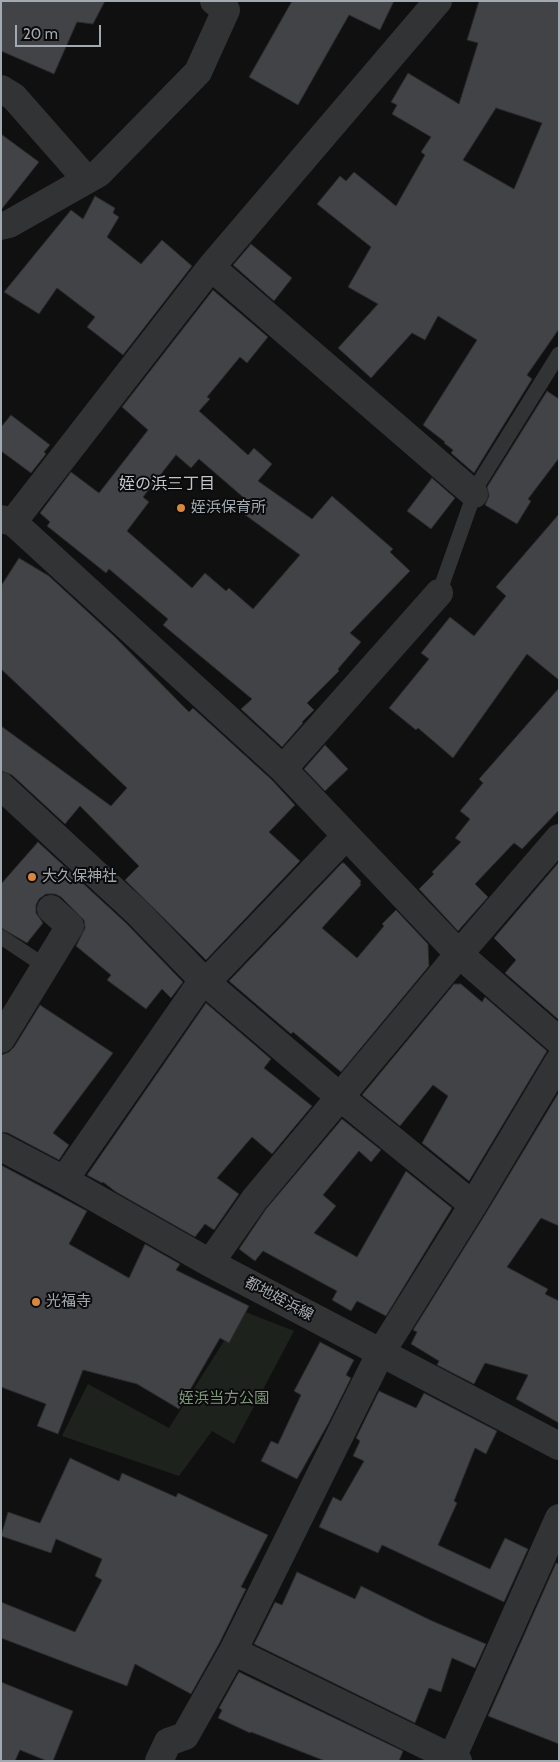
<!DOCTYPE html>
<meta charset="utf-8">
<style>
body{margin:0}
#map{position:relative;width:560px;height:1762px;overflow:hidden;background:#101011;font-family:Cabin,sans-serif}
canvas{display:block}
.frame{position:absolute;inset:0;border:2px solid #a2a9b0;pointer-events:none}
.scale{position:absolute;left:15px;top:25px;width:86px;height:22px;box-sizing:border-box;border:2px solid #a2a9b0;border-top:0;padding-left:6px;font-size:15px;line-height:18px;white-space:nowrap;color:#a2a9b0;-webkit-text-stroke:4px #0b0b0c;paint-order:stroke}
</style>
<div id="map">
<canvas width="560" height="1762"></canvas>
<div class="frame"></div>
<div class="scale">20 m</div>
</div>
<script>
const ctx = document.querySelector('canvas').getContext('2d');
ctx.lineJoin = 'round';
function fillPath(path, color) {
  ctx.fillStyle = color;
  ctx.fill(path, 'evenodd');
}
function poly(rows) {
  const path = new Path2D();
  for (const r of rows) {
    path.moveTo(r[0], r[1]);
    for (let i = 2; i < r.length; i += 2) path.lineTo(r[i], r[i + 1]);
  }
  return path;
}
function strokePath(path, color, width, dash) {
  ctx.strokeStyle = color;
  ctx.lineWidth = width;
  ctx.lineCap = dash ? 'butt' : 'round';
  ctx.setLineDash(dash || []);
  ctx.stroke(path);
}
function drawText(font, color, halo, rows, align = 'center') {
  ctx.font = font + ' Cabin,"Noto Sans JP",sans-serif';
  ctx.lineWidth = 4;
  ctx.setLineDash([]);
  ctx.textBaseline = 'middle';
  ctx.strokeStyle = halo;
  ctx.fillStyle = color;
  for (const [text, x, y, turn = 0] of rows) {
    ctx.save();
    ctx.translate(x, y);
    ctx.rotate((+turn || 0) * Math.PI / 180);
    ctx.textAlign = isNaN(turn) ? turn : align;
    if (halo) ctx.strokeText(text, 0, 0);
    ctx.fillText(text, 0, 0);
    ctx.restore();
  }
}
const green = poly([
 [243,1311,294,1331,234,1444,212,1431,179,1476,62,1436,88,1384,169,1428]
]);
const building = poly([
 [1,1,105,1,93,24,77,22,54,74,1,51,1,1],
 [292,1,394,1,380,30,349,15,298,105,249,77,292,1],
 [479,1,559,1,559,329,527,375,532,379,474,473,451,453,453,450,444,443,445,442,423,425,477,340,438,316,425,340,412,333,371,378,338,348,378,304,348,287,371,247,317,204,340,176,346,181,354,172,396,206,425,155,421,152,431,137,392,114,397,105,391,102,408,73,459,104,478,43,467,40,479,1],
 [496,108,542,123,514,189,463,160,496,108],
 [1,134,39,162,1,210,1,134],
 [95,196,115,208,113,213,119,217,107,237,141,264,162,240,192,266,123,355,87,327,95,317,57,288,39,314,4,292,71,210,83,219,95,196],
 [251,244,292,278,274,301,233,265,251,244],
 [213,290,268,337,247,363,240,357,207,397,210,399,199,411,248,455,254,448,272,464,258,481,312,519,332,496,393,549,390,552,410,571,350,633,361,642,338,669,339,671,307,703,314,710,302,722,303,723,282,747,241,709,252,699,163,625,168,619,109,569,106,573,47,526,50,522,40,513,71,472,99,493,148,430,122,407,213,290],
 [176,455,191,468,199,459,251,504,244,514,300,555,253,609,229,588,226,591,205,573,192,588,127,531,149,502,143,497,176,455],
 [547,391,559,399,559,458,528,499,531,501,517,524,485,505,489,496,487,487,547,391],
 [11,415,50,445,44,452,46,454,31,473,1,451,1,427,11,415],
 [432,478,455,498,431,529,407,511,432,478],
 [559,514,559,680,527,654,453,758,418,728,416,730,389,708,429,659,421,653,450,617,474,636,506,596,496,587,559,514],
 [19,558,49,576,115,637,189,712,193,708,272,780,295,805,269,832,300,861,206,960,125,880,139,866,80,806,65,824,12,775,1,771,1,726,111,806,127,788,1,669,1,586,19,558],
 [559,688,559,810,522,849,514,843,475,884,488,897,458,931,419,889,434,874,432,872,461,842,455,838,470,819,460,811,483,783,479,779,559,688],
 [325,745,348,769,325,791,304,769,325,745],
 [38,842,126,923,183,982,171,998,162,989,146,1009,107,980,111,975,76,946,85,928,84,920,61,897,55,894,46,894,39,899,36,905,36,913,43,923,27,943,1,928,1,884,38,842],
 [559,862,559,1020,505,973,516,960,494,938,559,862],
 [342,863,344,863,361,881,360,883,361,885,322,928,357,958,384,926,382,924,396,910,428,944,429,966,341,1072,293,1032,291,1034,229,981,342,863],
 [454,984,461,984,482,1002,485,997,547,1051,469,1181,422,1143,448,1096,433,1085,400,1126,362,1095,454,984],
 [206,1003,271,1059,264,1068,312,1106,272,1154,252,1137,217,1178,239,1194,214,1230,205,1224,195,1237,116,1192,103,1182,102,1183,87,1175,206,1003],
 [40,1005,113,1053,53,1133,69,1145,59,1160,8,1133,1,1132,1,1055,9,1052,14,1047,40,1005],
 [559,1092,559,1226,541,1218,507,1267,548,1289,545,1294,559,1301,559,1423,516,1399,528,1375,485,1363,474,1384,437,1365,439,1361,411,1344,417,1332,413,1330,486,1213,559,1092],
 [342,1119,381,1150,371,1162,359,1151,323,1195,336,1206,314,1233,357,1257,406,1171,452,1208,386,1316,357,1301,351,1311,332,1300,337,1291,263,1251,255,1261,239,1249,266,1209,342,1119],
 [1,1165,87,1211,69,1244,129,1278,145,1244,180,1264,176,1270,249,1306,229,1343,220,1338,179,1409,137,1384,83,1370,58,1434,37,1426,46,1404,1,1387,1,1165],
 [320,1342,354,1360,346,1375,351,1378,328,1424,297,1479,261,1461,271,1441,278,1444,301,1395,294,1391,320,1342],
 [379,1391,416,1408,424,1393,497,1431,486,1454,475,1448,454,1501,457,1503,438,1545,490,1569,505,1538,528,1549,504,1602,382,1545,378,1553,319,1527,333,1497,341,1501,364,1461,353,1456,360,1441,356,1438,379,1391],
 [70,1458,119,1481,122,1473,176,1497,178,1493,268,1535,241,1587,246,1589,219,1644,191,1694,135,1664,127,1686,1,1638,1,1602,75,1632,102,1580,95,1576,102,1559,56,1539,51,1553,1,1536,8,1512,40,1523,70,1458],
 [556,1563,559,1564,559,1744,488,1716,556,1563],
 [297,1572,355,1599,361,1586,430,1620,486,1644,475,1668,452,1658,441,1692,429,1688,415,1723,254,1644,275,1602,282,1605,297,1572],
 [239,1672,403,1751,399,1761,325,1761,251,1732,250,1733,218,1718,222,1710,219,1708,239,1672],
 [1,1682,73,1711,53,1761,47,1761,20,1750,15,1761,1,1761,1,1682]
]);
const lane = poly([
 [439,593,477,486,559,354],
 [1,937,45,966]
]);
const street = poly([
 [438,1,211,267,474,494],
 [1,89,14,97,87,180],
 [1,226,9,224,99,173,198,72,226,10,214,1],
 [1,519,13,522,283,769,459,954,559,1041],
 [13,522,211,267],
 [283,769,439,593],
 [1,786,137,912,203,980,340,1097,473,1205],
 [1,1039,70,926,51,909],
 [1,1147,64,1180,210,1263,559,1446],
 [64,1180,203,980,213,975,346,836],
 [210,1263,254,1200,459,954,559,838],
 [233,1651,458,1761],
 [452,1758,559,1518],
 [159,1761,168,1742,185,1736,233,1651,380,1354,473,1205,559,1061]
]);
const markers = [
 [181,508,5,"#da873e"],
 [32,877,5,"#da873e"],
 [36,1302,5,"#da873e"]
];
const poiNames = [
 ["姪浜保育所",191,508],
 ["大久保神社",42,877],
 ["光福寺",46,1302]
];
const streetNames = [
 ["都地姪浜線",279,1299,28]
];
const parkNames = [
 ["姪浜当方公園",224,1399]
];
const neighbourhoodNames = [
 ["姪の浜三丁目",167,484]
];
fillPath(green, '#1d231c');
fillPath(building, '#414346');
strokePath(building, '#2a2a2c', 1);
strokePath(lane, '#313335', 15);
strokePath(street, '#313335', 28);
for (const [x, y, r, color] of markers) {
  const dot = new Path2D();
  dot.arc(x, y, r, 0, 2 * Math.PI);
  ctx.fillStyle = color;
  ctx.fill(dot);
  strokePath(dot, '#0b0b0c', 2);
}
drawText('15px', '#a2a9b0', '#0b0b0c', poiNames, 'left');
drawText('15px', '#a2a9b0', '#0b0b0c', streetNames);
drawText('15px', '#7f997b', '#0b0b0c', parkNames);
drawText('16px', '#c3c7cc', '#0b0b0c', neighbourhoodNames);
</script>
